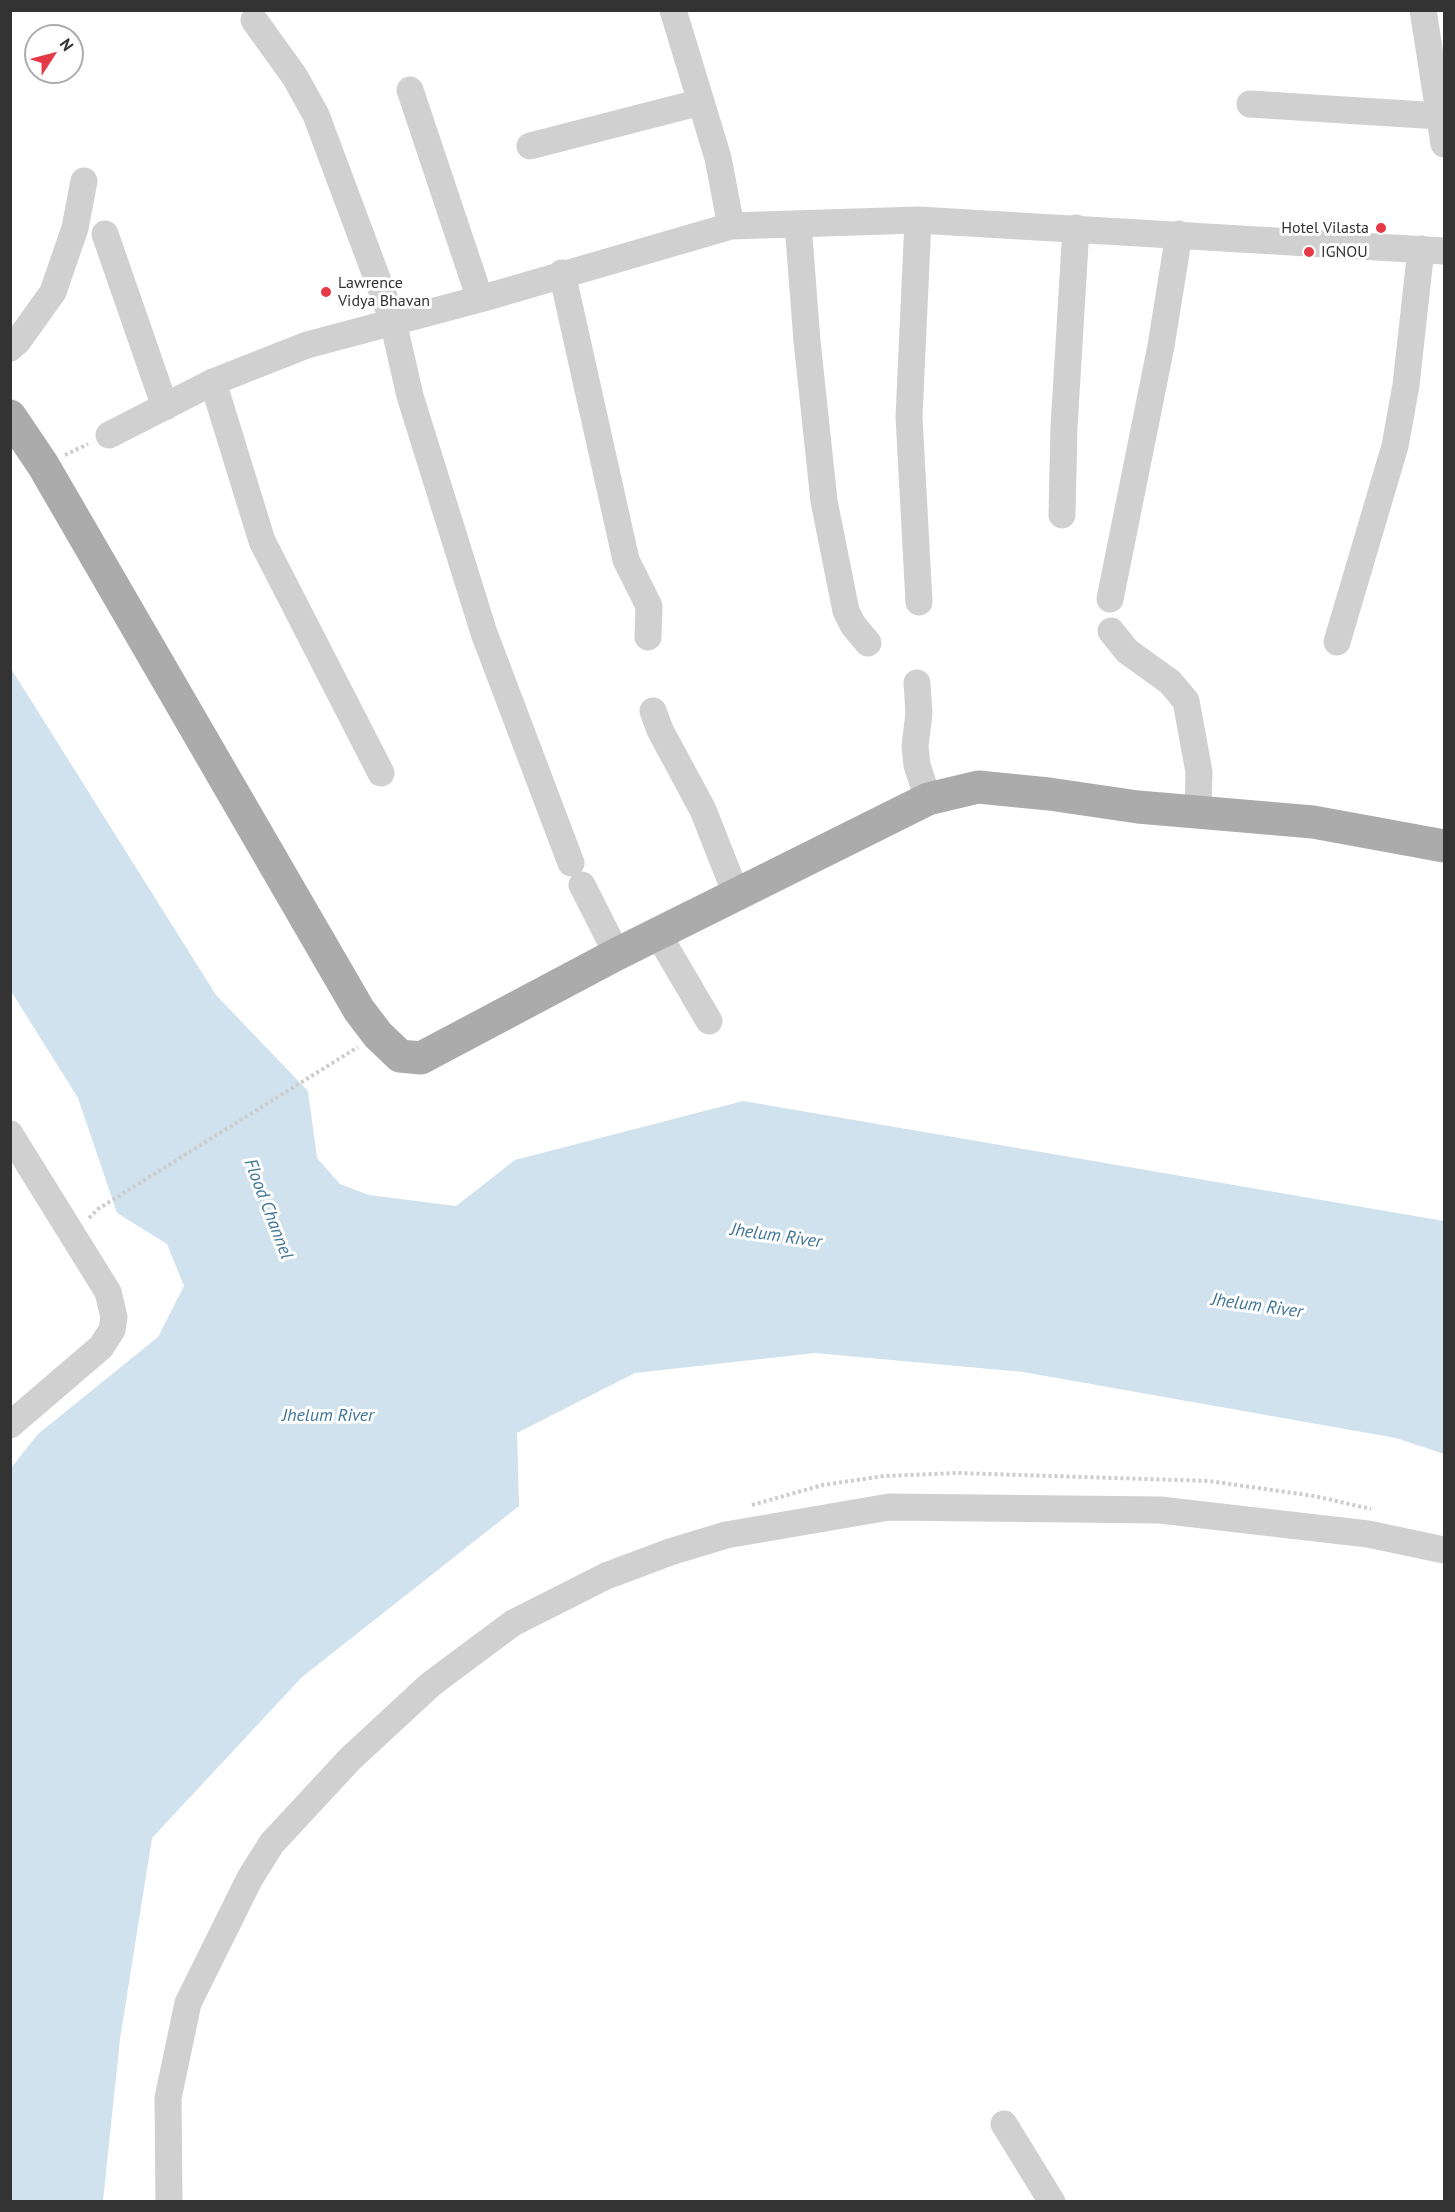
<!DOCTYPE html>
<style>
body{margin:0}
#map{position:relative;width:1455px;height:2212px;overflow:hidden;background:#fff;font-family:"PT Sans",sans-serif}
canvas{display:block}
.frame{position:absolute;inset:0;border:12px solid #333;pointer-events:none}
.north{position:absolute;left:24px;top:24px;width:60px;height:60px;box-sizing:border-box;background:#fff;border:2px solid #adadad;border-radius:50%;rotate:54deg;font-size:16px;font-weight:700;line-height:24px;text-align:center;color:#333}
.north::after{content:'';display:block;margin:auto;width:21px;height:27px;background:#e63946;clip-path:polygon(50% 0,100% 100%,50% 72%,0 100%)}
</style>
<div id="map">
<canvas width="1455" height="2212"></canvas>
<div class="frame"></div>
<div class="north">N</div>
</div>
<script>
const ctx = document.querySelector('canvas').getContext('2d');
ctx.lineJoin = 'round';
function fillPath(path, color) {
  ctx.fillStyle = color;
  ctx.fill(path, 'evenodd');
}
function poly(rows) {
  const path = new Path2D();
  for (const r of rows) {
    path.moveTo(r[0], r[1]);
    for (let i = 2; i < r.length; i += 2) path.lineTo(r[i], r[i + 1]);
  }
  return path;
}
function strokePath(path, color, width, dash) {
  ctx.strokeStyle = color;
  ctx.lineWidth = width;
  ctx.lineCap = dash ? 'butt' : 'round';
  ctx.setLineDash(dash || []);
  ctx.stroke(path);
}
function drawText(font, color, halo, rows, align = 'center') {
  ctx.font = font + ' "PT Sans",sans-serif';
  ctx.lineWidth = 6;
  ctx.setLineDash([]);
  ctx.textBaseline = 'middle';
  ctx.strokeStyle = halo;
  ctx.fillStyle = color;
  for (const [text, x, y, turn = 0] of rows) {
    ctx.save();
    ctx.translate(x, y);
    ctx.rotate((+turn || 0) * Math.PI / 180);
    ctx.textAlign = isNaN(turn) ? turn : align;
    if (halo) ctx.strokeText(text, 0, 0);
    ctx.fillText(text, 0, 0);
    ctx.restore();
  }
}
const water = poly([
 [10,667,216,995,308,1091,317,1158,340,1184,369,1195,456,1206,515,1160,743,1101,1444,1221,1444,1454,1396,1438,1023,1372,815,1353,635,1373,517,1433,519,1506,302,1677,152,1838,120,2039,103,2201,11,2201,11,1468,38,1434,158,1337,184,1286,167,1244,117,1213,78,1098,11,991]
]);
const path = poly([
 [65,455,88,444],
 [89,1218,98,1209,358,1047],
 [752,1505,823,1485,884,1476,958,1473,1209,1481,1314,1496,1371,1509]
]);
const minor = poly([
 [673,10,718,158,731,226],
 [1423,10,1444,144],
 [254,20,295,77,316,115,393,321,410,396,484,633,571,863],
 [410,90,480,299],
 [1250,104,1439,116],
 [530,146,701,102],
 [918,220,909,417,919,602],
 [798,224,807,341,824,501,846,611,853,625,868,643],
 [105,234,165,407],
 [562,273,626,560,649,606,648,637],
 [10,348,18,341,53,292,75,228,84,181],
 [213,382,262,541,381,773],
 [109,435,213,382,307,345,480,299,731,226,918,220,1444,251],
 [1062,515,1064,427,1076,228],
 [1110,599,1161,346,1179,234],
 [1111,631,1127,651,1170,682,1186,701,1199,772,1198,811],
 [1337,642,1395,446,1406,385,1421,249],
 [917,683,919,713,915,746,917,765,928,799],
 [653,711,660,730,703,810,736,894],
 [582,885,617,954],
 [658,934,709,1021],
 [10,1134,108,1292,114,1317,112,1330,101,1347,10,1425],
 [1004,2124,1052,2202],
 [169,2202,168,2098,188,2003,250,1878,272,1843,350,1759,431,1684,513,1623,606,1576,670,1552,726,1535,889,1507,1160,1510,1368,1534,1444,1550]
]);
const major = poly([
 [10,416,43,465,359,1010,378,1035,400,1056,421,1058,617,954,928,799,978,787,1049,794,1138,807,1313,822,1444,846]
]);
const markers = [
 [1381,228,6,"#e63946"],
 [1309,252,6,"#e63946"],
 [326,292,6,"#e63946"]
];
const poiNames = [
 ["Hotel Vilasta",1369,228,"right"],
 ["IGNOU",1321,252],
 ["Lawrence",338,283],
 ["Vidya Bhavan",338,301]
];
const waterNames = [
 ["Flood Channel",268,1209,69],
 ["Jhelum River",776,1236,8],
 ["Jhelum River",1257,1306,8],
 ["Jhelum River",328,1416]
];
fillPath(water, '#cfe2ee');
strokePath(path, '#cdcdcd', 4, [3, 3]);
strokePath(minor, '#d0d0d0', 27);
strokePath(major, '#ababab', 33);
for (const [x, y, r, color] of markers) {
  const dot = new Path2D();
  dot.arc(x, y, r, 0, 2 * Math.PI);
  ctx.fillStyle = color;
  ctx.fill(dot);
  strokePath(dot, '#fff', 2);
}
drawText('16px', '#333', '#fff', poiNames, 'left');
drawText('italic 18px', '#3f7597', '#fff', waterNames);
</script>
